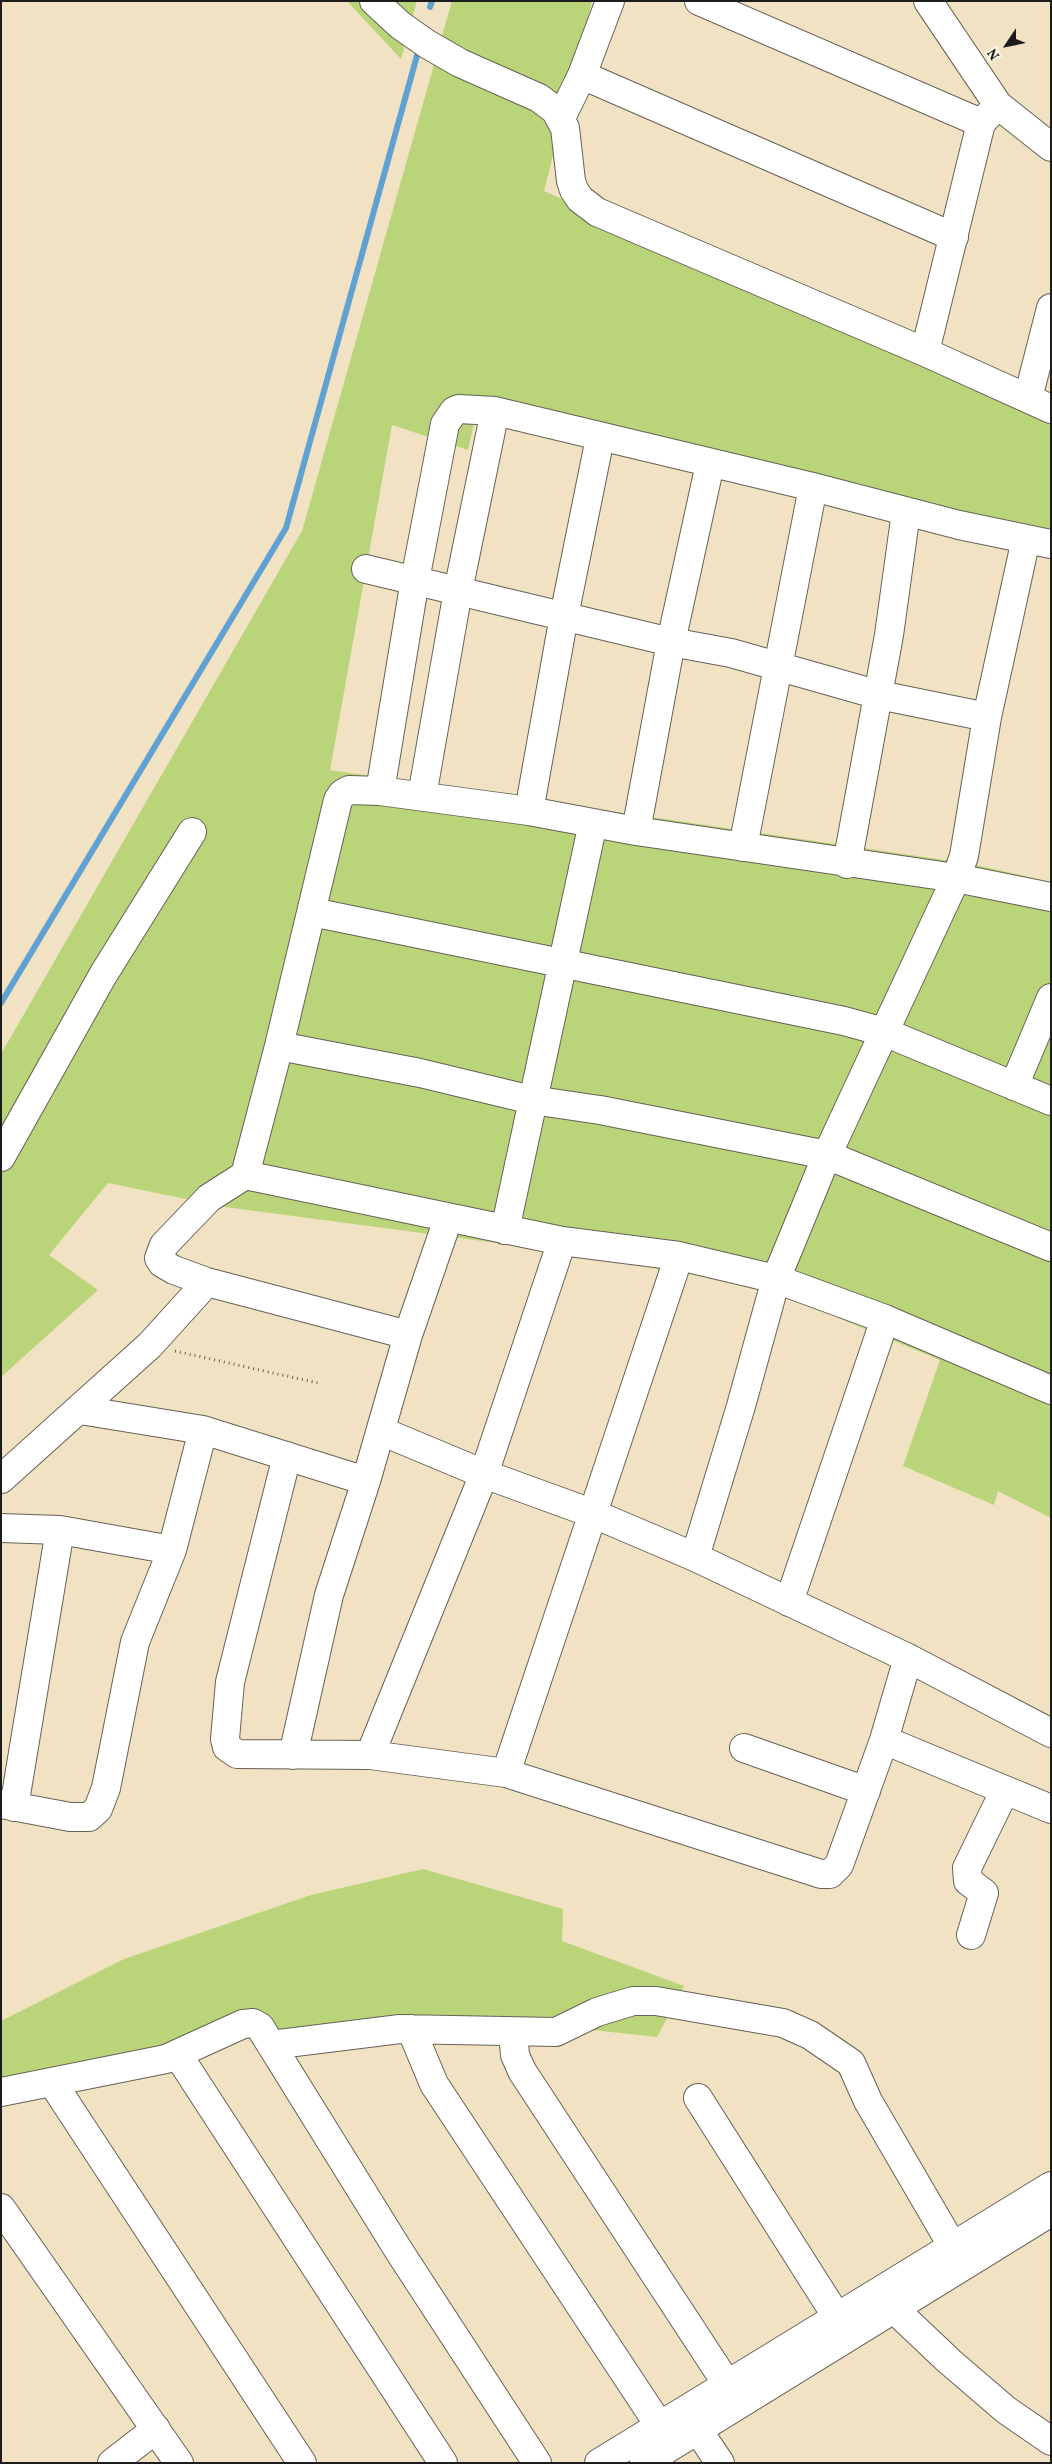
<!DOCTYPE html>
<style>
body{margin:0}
#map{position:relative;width:1052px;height:2464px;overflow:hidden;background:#f1e2c3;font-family:Vollkorn,serif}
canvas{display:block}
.frame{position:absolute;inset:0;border:2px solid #1c1c1c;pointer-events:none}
.north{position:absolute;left:982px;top:20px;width:50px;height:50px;-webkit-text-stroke:4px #fcf5e5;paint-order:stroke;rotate:236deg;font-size:14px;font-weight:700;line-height:20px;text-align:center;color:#1c1c1c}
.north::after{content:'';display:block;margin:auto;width:18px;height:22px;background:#1c1c1c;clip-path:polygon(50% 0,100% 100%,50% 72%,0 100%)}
</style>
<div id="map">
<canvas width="1052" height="2464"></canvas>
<div class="frame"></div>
<div class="north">N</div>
</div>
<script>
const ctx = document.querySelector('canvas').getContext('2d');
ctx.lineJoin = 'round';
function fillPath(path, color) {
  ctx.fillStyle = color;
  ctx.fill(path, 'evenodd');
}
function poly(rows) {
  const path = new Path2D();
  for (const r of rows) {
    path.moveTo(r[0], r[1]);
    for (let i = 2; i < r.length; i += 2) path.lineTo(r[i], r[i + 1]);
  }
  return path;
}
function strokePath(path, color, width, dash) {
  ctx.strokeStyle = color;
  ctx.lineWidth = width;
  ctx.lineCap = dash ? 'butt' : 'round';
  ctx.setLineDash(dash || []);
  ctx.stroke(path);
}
const green = poly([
 [347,1,417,1,401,59],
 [452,1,592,1,544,191,1051,413,1051,544,479,402,468,450,392,425,330,770,972,864,1051,882,1051,1518,998,1491,994,1505,903,1466,940,1360,761,1286,543,1249,225,1207,108,1183,49,1255,98,1290,1,1377,1,1054,302,531],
 [423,1869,563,1909,562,1941,684,1986,657,2037,464,2016,306,2028,1,2083,1,2021,124,1959,311,1895]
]);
const stream = poly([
 [430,7,432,1],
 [1,1003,286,528,418,52]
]);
const path = poly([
 [175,1351,318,1383]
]);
const minor = poly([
 [374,1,400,25,427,44,460,63,539,98,555,110,565,128,571,181,574,190,580,199,597,212,925,352,1051,409],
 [699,1,981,123],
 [928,1,998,105,1051,147],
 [582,75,954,237],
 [561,118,582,75,610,1],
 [925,352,981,123,998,105],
 [1028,398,1051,308],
 [366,569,671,642,731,653,879,695,987,717],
 [380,791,415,580,445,424,454,411,459,409,495,411,813,487,959,525,1051,544],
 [422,796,458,591,495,411],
 [529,811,564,616,600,438],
 [636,831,671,642,710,464],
 [743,847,813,487],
 [847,864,889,635,906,512],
 [312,912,844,1021,884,1032,1051,1101],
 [279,1046,420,1073,532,1100,600,1110,827,1155,1051,1247],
 [1014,1086,1051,998],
 [1,1157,103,975,192,832],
 [245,1175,562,1241,679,1256,776,1279,885,1319,1051,1390],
 [505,1230,593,823],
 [408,1335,207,1282,174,1270,162,1263,159,1258,164,1245,209,1198,245,1175,279,1046,338,800,342,794,349,790,380,791,529,811,636,831,956,878,1051,897],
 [80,1410,203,1430,366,1481],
 [381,1431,484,1474,594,1514,695,1557,908,1658,1051,1733],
 [287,1456,230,1682,225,1739,227,1747,237,1754,370,1755,506,1773,821,1874,830,1874,839,1865,884,1740,908,1658],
 [1,1479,150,1345,207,1282],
 [1,1528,60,1530,172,1550],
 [695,1557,741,1406,776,1279,827,1155,956,878,964,856,987,717,1026,539],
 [789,1602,885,1319],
 [884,1740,1051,1809],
 [744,1748,866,1791],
 [293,1755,329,1595,366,1481,408,1335,448,1219],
 [370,1755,484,1474,562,1241],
 [506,1773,679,1256],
 [1,1804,70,1817,89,1817,98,1809,106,1788,135,1642,172,1550,203,1430],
 [14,1807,60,1530],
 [971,1935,984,1893,968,1881,967,1868,1005,1790],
 [411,2029,434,2084,659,2425],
 [513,2032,515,2055,522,2071,727,2384],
 [271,2045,400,2029,556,2032,597,2012,633,2001,656,2001,783,2023,810,2035,851,2063,868,2101,953,2247],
 [178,2055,443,2463],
 [52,2082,302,2463],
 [1,2092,166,2059,243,2024,253,2023,260,2027,399,2251,537,2463],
 [698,2098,837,2317],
 [1,2208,179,2463],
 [893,2308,949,2361,1006,2410,1051,2441],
 [687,2414,720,2463],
 [112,2463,156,2429],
 [599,2463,1051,2186],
 [644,2463,1051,2212]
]);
fillPath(green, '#bad479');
strokePath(stream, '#5fa1d3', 6);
strokePath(minor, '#676156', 30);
strokePath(path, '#676156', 3, [1, 4]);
strokePath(minor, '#fff', 28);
</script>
